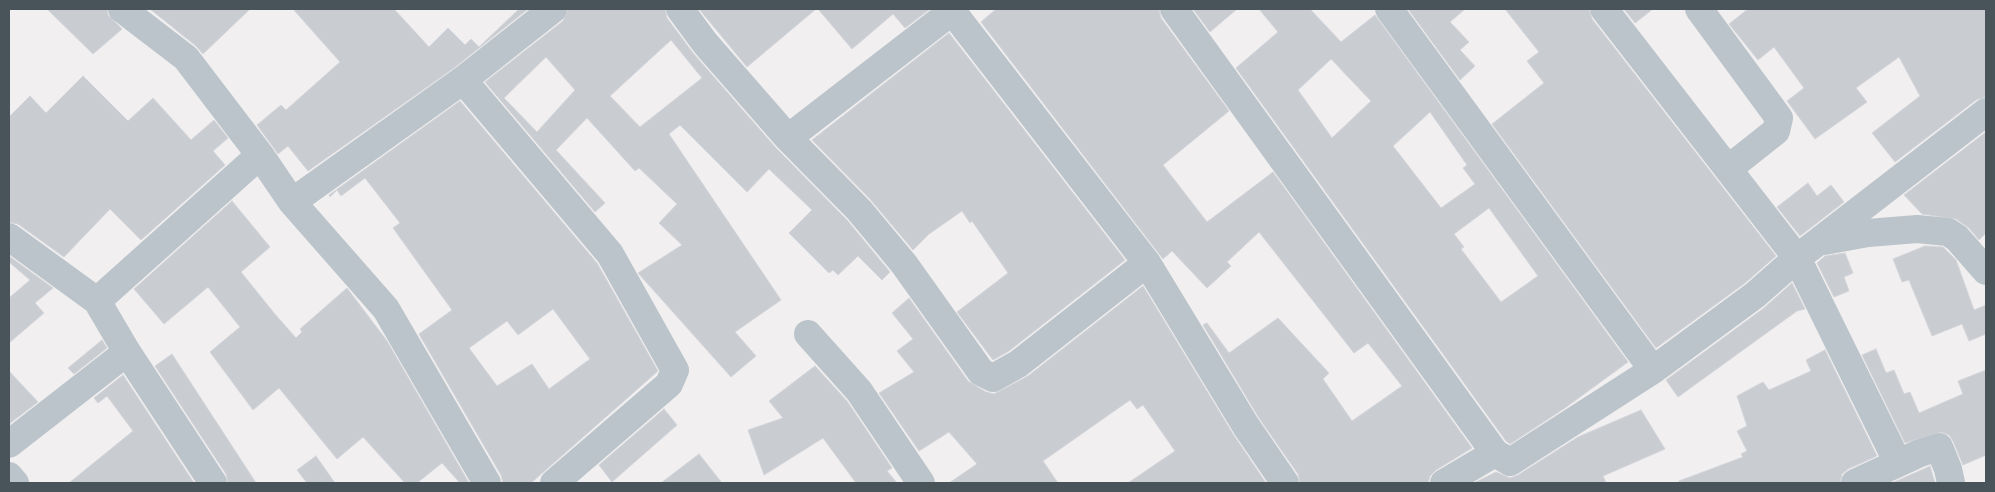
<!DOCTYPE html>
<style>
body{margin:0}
#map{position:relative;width:1995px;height:492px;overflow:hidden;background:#f1efef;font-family:"Space Grotesk",sans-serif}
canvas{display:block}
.frame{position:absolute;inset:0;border:10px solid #48535a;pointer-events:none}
</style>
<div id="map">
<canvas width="1995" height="492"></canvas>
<div class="frame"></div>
</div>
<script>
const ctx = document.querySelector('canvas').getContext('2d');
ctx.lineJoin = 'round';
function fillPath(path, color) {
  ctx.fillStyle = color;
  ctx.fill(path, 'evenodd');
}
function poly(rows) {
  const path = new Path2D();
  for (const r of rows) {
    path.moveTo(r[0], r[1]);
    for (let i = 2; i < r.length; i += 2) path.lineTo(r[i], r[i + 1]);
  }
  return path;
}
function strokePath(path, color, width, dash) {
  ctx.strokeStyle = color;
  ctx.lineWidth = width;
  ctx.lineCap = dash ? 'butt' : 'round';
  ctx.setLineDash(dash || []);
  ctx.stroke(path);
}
const building = poly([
 [47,9,107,9,108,15,122,29,93,54,47,9],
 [150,9,250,9,203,54,196,46,150,9],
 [293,9,394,9,429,47,448,28,465,45,471,39,479,47,519,9,528,9,454,68,308,171,288,146,278,154,257,125,281,105,286,110,340,62,293,9],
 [568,9,665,9,667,18,693,53,776,148,847,220,890,272,882,280,858,256,838,275,833,270,829,273,789,233,812,210,769,169,747,192,680,125,669,134,781,300,735,332,756,356,731,377,638,273,682,245,659,223,677,204,639,168,635,171,587,118,556,150,605,203,595,212,485,82,563,21,568,9],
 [671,40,702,78,640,127,610,96,671,40],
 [546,57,575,90,537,132,504,98,546,57],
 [699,9,816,9,747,67,699,9],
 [818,9,930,9,905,28,893,14,852,49,818,9],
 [996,9,1159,9,1161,18,1229,111,1163,165,1207,222,1273,172,1472,448,1436,470,1430,476,1428,483,1300,483,1298,474,1259,418,1203,325,1207,323,1229,353,1278,318,1329,373,1323,379,1352,421,1402,386,1368,343,1354,353,1259,232,1227,262,1231,266,1207,288,1172,251,1163,259,981,22,996,9],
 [1193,9,1237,9,1210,32,1193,9],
 [1259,9,1310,9,1341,42,1375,15,1628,362,1565,408,1510,444,1506,441,1236,68,1278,32,1259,9],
 [1331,59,1371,101,1332,138,1298,90,1331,59],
 [1430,112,1467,165,1463,168,1475,184,1441,208,1393,146,1430,112],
 [1489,208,1538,276,1501,302,1461,249,1464,247,1454,234,1489,208],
 [1408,9,1465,9,1450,22,1469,42,1460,50,1475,66,1460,80,1408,9],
 [1505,9,1589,9,1592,19,1776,256,1745,283,1656,348,1492,124,1544,83,1527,61,1539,52,1505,9],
 [1624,9,1653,9,1635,23,1624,9],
 [1748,9,1986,9,1986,97,1976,100,1895,162,1872,133,1920,96,1899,57,1856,88,1867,102,1815,139,1787,101,1804,88,1774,47,1758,60,1729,24,1748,9],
 [949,33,1125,260,1009,351,993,360,957,312,1008,273,972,221,970,223,962,211,929,234,913,250,870,199,812,140,949,33],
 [83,76,128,121,153,98,191,140,214,120,228,138,213,151,225,165,141,240,110,209,64,257,18,224,9,222,9,117,30,96,46,113,83,76],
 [460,101,597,263,658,371,531,483,503,483,501,475,419,334,452,310,393,228,400,223,365,178,341,196,337,190,330,197,329,195,460,101],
 [553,309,590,359,549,389,532,364,497,386,469,348,507,321,518,335,553,309],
 [1986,132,1986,233,1979,240,1969,228,1956,219,1922,214,1904,195,1986,132],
 [1808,183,1817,196,1831,185,1844,202,1800,236,1777,207,1808,183],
 [232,201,270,247,241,272,274,313,296,338,302,332,300,329,347,288,387,341,469,483,460,483,442,463,417,483,405,483,363,437,337,459,279,388,253,410,210,352,240,327,208,287,164,324,134,289,232,201],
 [1925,246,1943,247,1956,260,1974,310,1986,305,1986,334,1969,341,1962,324,1932,336,1909,280,1902,282,1893,259,1925,246],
 [1845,253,1853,273,1844,277,1849,291,1834,297,1817,263,1825,256,1845,253],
 [9,256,53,288,35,303,44,313,9,343,9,298,30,280,9,262,9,256],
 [1792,283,1805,309,1797,311,1678,397,1666,380,1764,308,1792,283],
 [1143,286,1233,434,1266,483,1128,483,1175,451,1143,405,1137,409,1130,400,1043,461,1058,483,949,483,977,464,949,432,919,451,879,393,914,372,897,351,913,339,892,313,909,298,968,381,986,392,994,394,1028,376,1143,286],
 [102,340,107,348,74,374,68,368,102,340],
 [1876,349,1886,373,1894,370,1904,394,1910,392,1919,413,1963,394,1958,381,1986,370,1986,455,1963,465,1953,441,1949,435,1941,432,1905,443,1862,355,1876,349],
 [1825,350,1877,456,1848,469,1842,474,1840,483,1679,483,1679,481,1743,457,1741,454,1747,451,1737,431,1747,426,1737,396,1763,382,1769,390,1811,371,1806,360,1825,350],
 [172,354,232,446,256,483,228,483,226,474,155,366,172,354],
 [815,366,847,401,892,468,887,471,897,483,856,483,823,438,764,475,748,430,783,418,769,401,815,366],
 [9,371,38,402,9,424,9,371],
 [123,375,194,483,69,483,133,431,107,396,98,403,94,398,123,375],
 [664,409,677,425,612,482,599,465,664,409],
 [1641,410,1665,449,1603,476,1606,483,1474,483,1496,472,1510,478,1518,475,1578,437,1641,410],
 [699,454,722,483,661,483,699,454],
 [316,456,335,483,307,483,297,470,316,456],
 [1930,466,1935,483,1892,483,1926,468,1930,466]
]);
const minor = poly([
 [122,9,186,58,260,155,292,202,386,309,487,483],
 [680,9,705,43,788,138,859,210,904,264,981,372,993,378,1018,364,1147,263],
 [1174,9,1495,453],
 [1389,9,1653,370],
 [1604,9,1797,258,1898,463],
 [1699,9,1779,118,1776,131,1728,169],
 [952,11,1147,263,1246,426,1285,483],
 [463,80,610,254,675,370,669,384,554,483],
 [788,138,955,9],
 [292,202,463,80,553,9],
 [9,237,97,301,127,352,213,483],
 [1824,241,1868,233,1917,229,1948,232,1957,238,1986,271],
 [97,301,260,155],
 [808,334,859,391,921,483],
 [9,444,127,352],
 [9,476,15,483],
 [1444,483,1495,453,1510,462,1653,370,1755,295,1797,258,1986,112],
 [1855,483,1920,453,1939,447,1948,469,1951,483]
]);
fillPath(building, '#c9ccd1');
strokePath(building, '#d3d5da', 1);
strokePath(minor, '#bbc4ca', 28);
</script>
